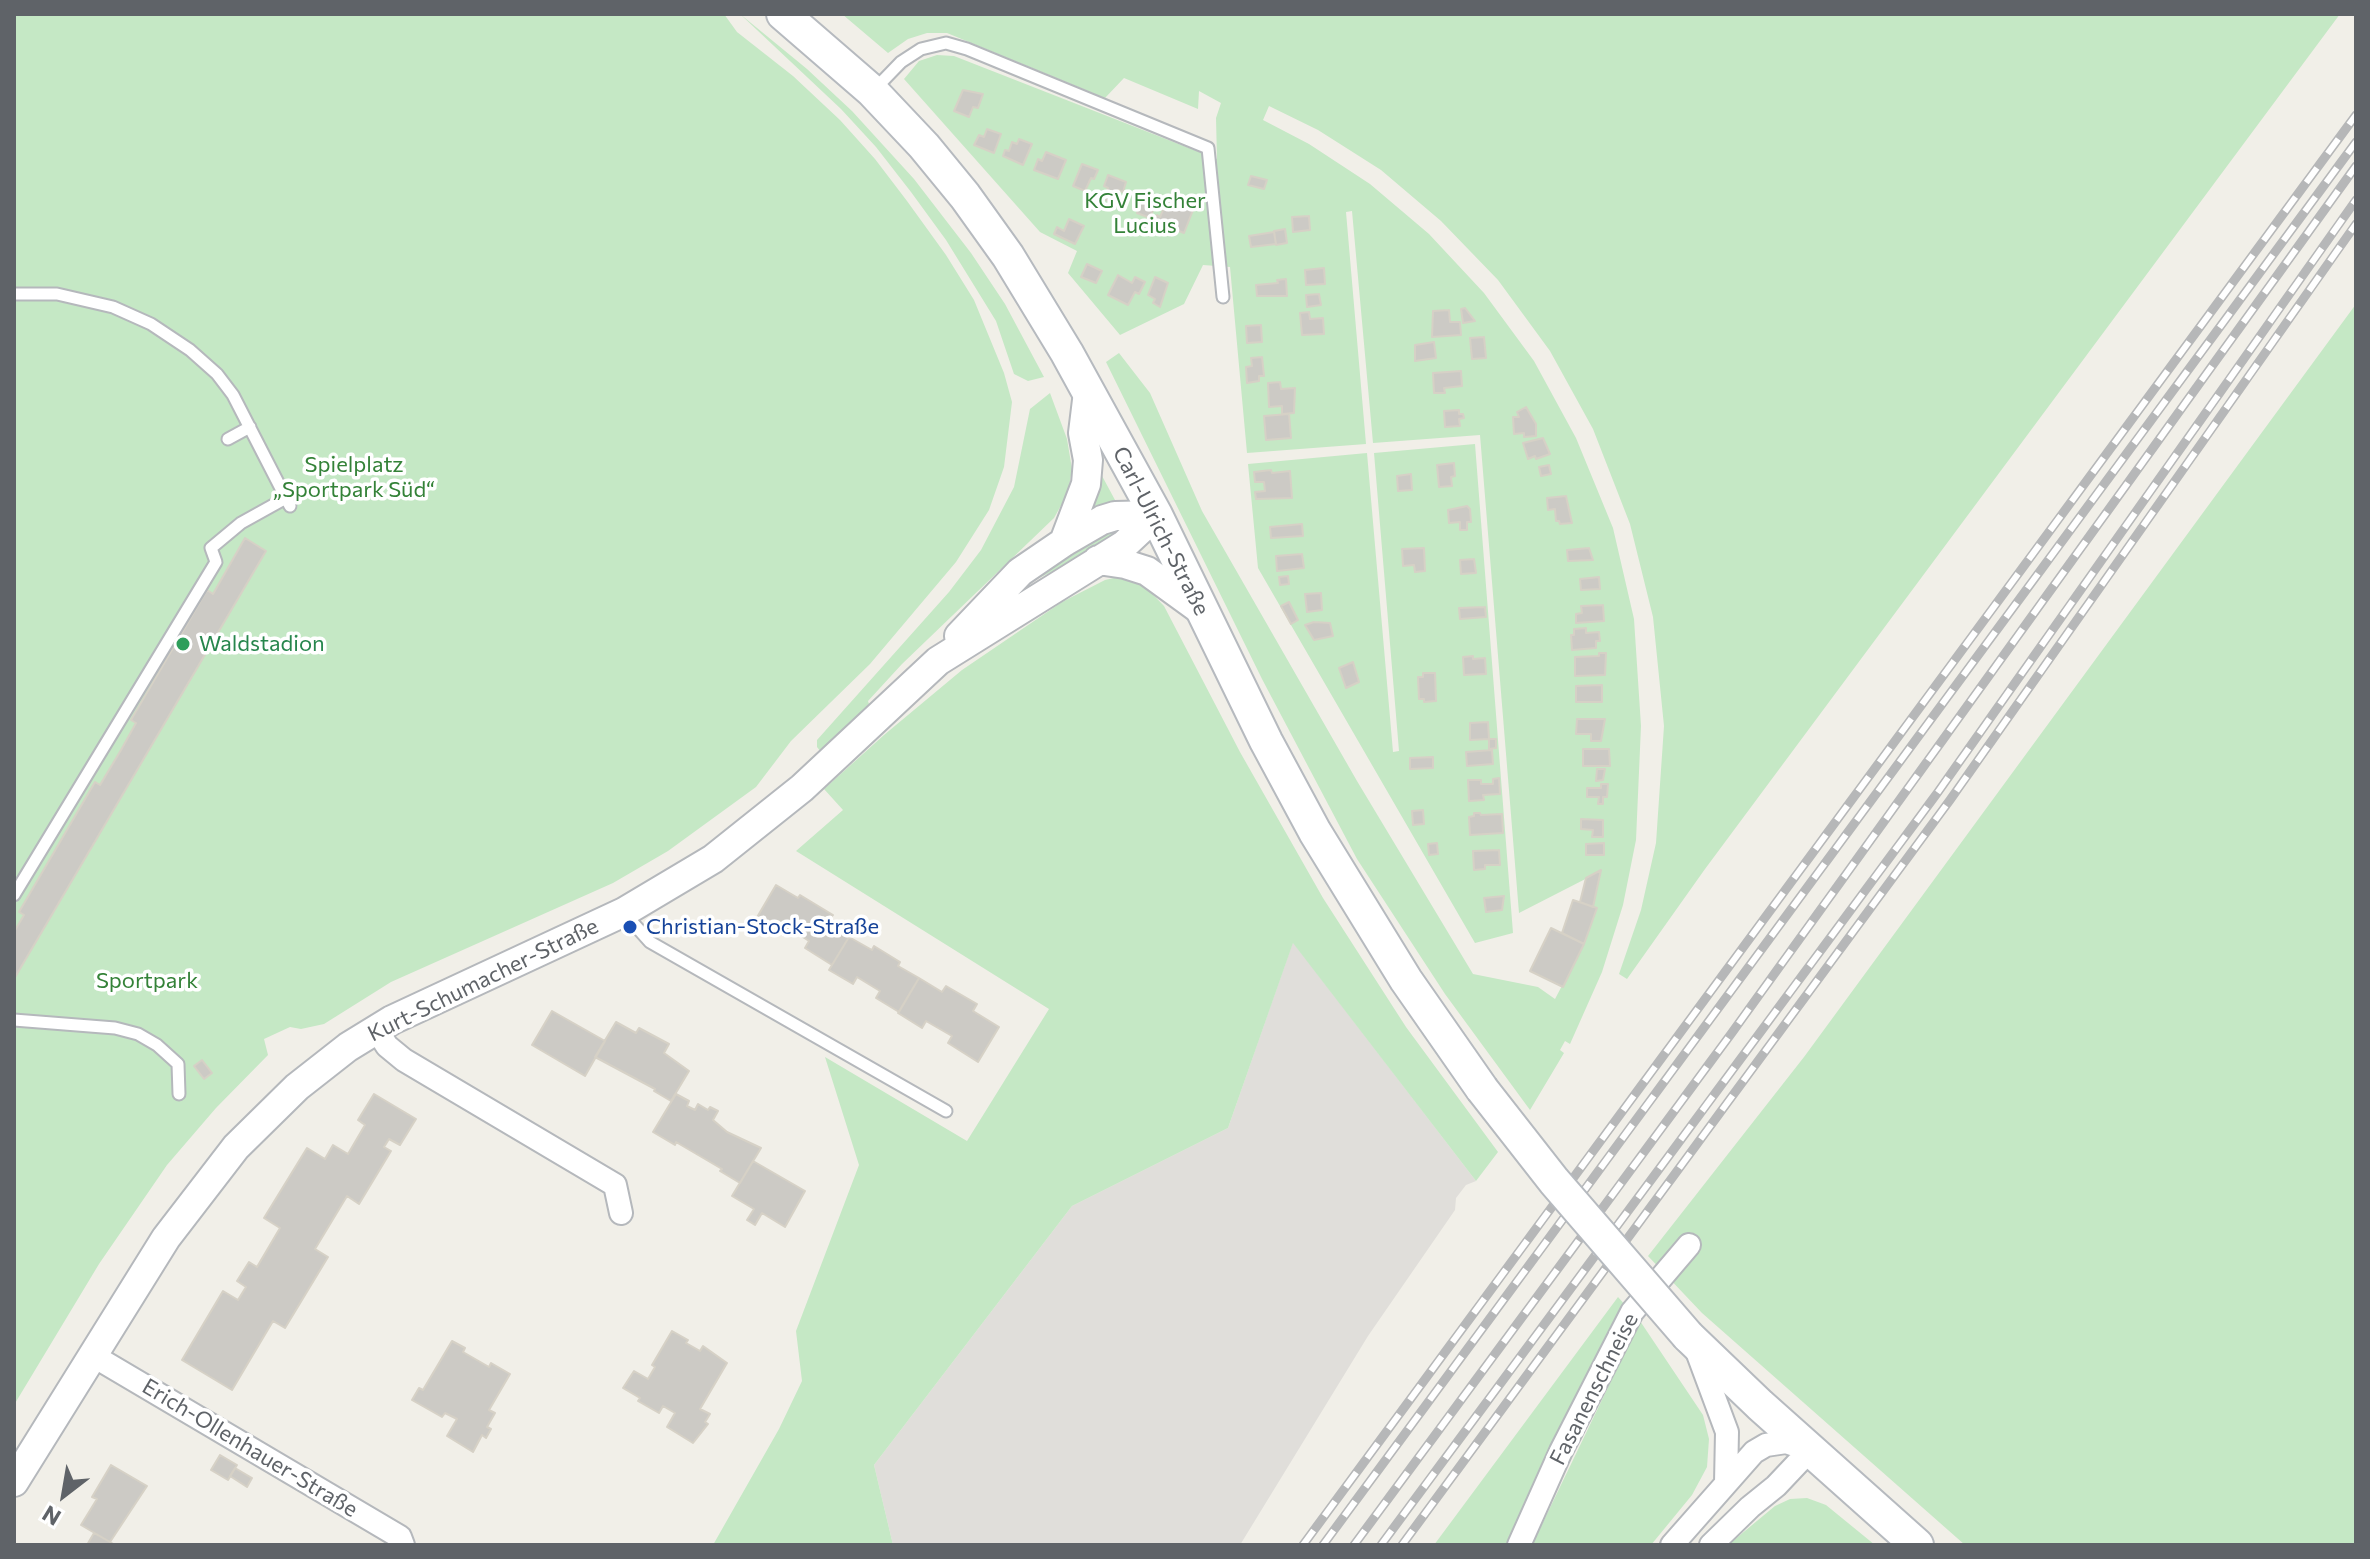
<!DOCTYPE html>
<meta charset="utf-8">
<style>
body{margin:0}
#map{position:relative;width:2370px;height:1559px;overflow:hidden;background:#f1efe8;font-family:Commissioner,sans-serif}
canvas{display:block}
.frame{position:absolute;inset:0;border:16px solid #5f6368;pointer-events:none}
.north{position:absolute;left:24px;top:1455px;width:80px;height:80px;-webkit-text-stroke:6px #fff;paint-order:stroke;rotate:211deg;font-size:22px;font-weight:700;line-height:32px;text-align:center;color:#5f6368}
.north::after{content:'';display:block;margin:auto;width:28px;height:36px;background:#5f6368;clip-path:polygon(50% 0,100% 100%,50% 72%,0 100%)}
</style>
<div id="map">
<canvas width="2370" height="1559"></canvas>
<div class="frame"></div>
<div class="north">N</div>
</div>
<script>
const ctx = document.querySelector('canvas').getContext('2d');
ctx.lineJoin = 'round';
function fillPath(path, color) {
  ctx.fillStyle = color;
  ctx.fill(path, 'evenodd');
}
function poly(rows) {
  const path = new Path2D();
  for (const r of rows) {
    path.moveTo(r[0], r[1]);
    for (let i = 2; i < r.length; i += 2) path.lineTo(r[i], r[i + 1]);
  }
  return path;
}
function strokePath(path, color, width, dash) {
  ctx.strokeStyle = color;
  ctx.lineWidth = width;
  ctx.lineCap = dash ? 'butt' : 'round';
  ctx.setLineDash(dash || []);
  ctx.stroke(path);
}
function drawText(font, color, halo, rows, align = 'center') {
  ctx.font = font + ' Commissioner,sans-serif';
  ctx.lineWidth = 7;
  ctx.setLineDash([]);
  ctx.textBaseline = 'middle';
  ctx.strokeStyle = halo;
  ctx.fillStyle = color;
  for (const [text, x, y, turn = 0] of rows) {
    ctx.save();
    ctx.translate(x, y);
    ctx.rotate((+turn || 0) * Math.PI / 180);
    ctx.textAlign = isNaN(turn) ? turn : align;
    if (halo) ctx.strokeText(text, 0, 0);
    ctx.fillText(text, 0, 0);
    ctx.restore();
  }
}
const industrial = poly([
 [1293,942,1476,1181,1466,1185,1456,1198,1455,1210,1368,1336,1240,1545,893,1545,874,1465,1072,1206,1228,1128]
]);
const green = poly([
 [14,14,724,14,737,32,793,76,840,120,875,159,907,201,946,255,974,300,1004,373,1012,402,1004,467,989,510,956,562,870,664,791,741,756,787,668,851,613,883,391,982,324,1024,301,1029,290,1027,264,1039,268,1055,216,1108,167,1165,99,1264,14,1405],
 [740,14,807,69,852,111,914,179,971,253,1005,304,1044,377,1028,381,1014,374,996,321,946,240,911,192,876,147,841,109],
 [842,14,2340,14,1705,869,1627,979,1619,974,1641,910,1656,843,1664,726,1653,617,1630,524,1593,429,1550,351,1498,280,1441,221,1381,170,1318,130,1269,106,1263,120,1309,144,1370,184,1429,234,1484,293,1534,361,1576,438,1613,528,1634,619,1641,726,1636,840,1623,905,1602,972,1570,1044,1565,1041,1560,1050,1564,1053,1530,1110,1445,994,1357,859,1262,679,1106,362,1119,353,1150,393,1202,511,1357,781,1473,974,1538,987,1555,999,1584,944,1596,909,1593,907,1601,871,1519,913,1480,435,1373,443,1352,211,1346,212,1366,444,1247,453,1230,267,1203,265,1184,304,1120,335,1068,273,1077,251,1040,232,904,79,919,61,937,55,954,56,1217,159,1216,118,1221,103,1199,91,1198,109,1124,78,1105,98,947,33,927,33,908,39,888,53],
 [2356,304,2356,1545,1965,1545,1702,1313,1648,1256,1804,1057],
 [1050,393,1067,439,1072,469,1068,493,1054,518,902,664,868,701,869,704,821,752,817,747,817,740,949,592,981,550,1014,487,1030,409],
 [1475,444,1513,933,1475,943,1258,568,1248,464,1367,453,1393,752,1399,751,1374,453],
 [1099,474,1101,474,1115,500,1092,513,1090,512],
 [1120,527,1123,531,1080,558,1039,578,1036,574,1101,533],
 [1118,577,1139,580,1164,606,1240,752,1323,898,1406,1027,1498,1152,1476,1181,1293,943,1228,1128,1072,1206,874,1465,893,1545,713,1545,779,1429,802,1381,796,1331,859,1165,825,1057,967,1141,1049,1009,796,851,843,810,824,789,884,735,962,670,1062,602,1105,580],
 [1618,1297,1627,1307,1510,1545,1434,1545],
 [1640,1321,1703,1415,1709,1439,1707,1467,1692,1495,1651,1545,1532,1545],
 [1807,1498,1826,1505,1875,1545,1728,1545,1775,1506,1790,1499]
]);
const building = poly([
 [963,90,983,94,978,108,973,107,969,117,954,111,963,90],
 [987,129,1001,134,994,153,974,145,979,135,984,137,987,129],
 [1019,139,1032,144,1023,165,1003,156,1005,150,1009,151,1012,142,1017,144,1019,139],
 [1046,152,1066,160,1058,179,1034,170,1038,159,1042,161,1046,152],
 [1082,164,1098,170,1094,179,1091,178,1085,191,1073,186,1082,164],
 [1108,175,1126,182,1123,192,1118,190,1113,203,1104,199,1108,188,1104,186,1108,175],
 [1251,176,1267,180,1264,189,1248,185,1251,176],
 [1145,192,1158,197,1150,218,1137,213,1145,192],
 [1173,202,1193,210,1184,233,1154,221,1157,215,1160,217,1166,203,1171,206,1173,202],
 [1309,216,1310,230,1293,232,1292,217,1309,216],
 [1069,219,1084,226,1075,244,1054,234,1057,227,1064,231,1069,219],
 [1285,229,1287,243,1276,245,1274,231,1285,229],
 [1274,232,1276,244,1251,247,1249,236,1274,232],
 [1087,264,1102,271,1096,283,1081,277,1087,264],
 [1324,268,1325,284,1306,285,1305,270,1324,268],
 [1118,275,1132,283,1135,277,1145,282,1139,294,1135,292,1128,305,1108,295,1118,275],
 [1155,277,1168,283,1160,307,1153,303,1155,299,1148,295,1155,277],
 [1286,279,1287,296,1257,296,1256,285,1278,283,1277,280,1286,279],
 [1319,294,1321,305,1307,307,1306,295,1319,294],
 [1465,308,1475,321,1463,323,1461,309,1465,308],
 [1449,310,1450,322,1460,322,1461,335,1432,337,1433,311,1449,310],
 [1309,312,1310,319,1323,318,1324,334,1302,335,1300,313,1309,312],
 [1261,325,1262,342,1247,343,1246,326,1261,325],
 [1484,337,1486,358,1472,359,1470,338,1484,337],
 [1434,342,1436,358,1415,361,1415,345,1434,342],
 [1262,357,1264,376,1259,376,1259,381,1247,383,1246,367,1252,366,1251,358,1262,357],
 [1461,371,1462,386,1444,388,1445,393,1434,393,1433,373,1461,371],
 [1280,382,1281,389,1295,388,1294,413,1282,414,1282,406,1269,407,1268,383,1280,382],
 [1526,407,1536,424,1536,436,1524,437,1524,433,1514,434,1513,417,1519,417,1517,412,1526,407],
 [1459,410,1459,414,1463,414,1464,418,1459,419,1460,426,1445,427,1444,411,1459,410],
 [1289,414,1291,438,1266,440,1264,416,1289,414],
 [1543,438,1550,454,1536,459,1535,456,1528,459,1523,443,1543,438],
 [1454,463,1455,476,1451,477,1452,486,1439,487,1437,465,1454,463],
 [1549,465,1551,474,1541,476,1539,467,1549,465],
 [1271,470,1272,473,1290,471,1292,498,1256,499,1255,492,1265,491,1264,482,1255,482,1254,472,1271,470],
 [1411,474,1412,490,1398,491,1397,476,1411,474],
 [1566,496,1572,523,1560,524,1559,521,1556,521,1555,509,1548,510,1547,498,1566,496],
 [1467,506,1470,509,1471,522,1467,522,1467,530,1460,530,1460,522,1449,523,1448,510,1467,506],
 [1302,524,1303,536,1271,538,1270,527,1302,524],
 [245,538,266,551,14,979,14,932,24,915,19,912,95,782,100,785,121,750,136,723,131,720,207,590,213,594,245,538],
 [1424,548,1425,571,1415,572,1414,565,1403,566,1402,549,1424,548],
 [1589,548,1593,560,1568,561,1567,550,1589,548],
 [1302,554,1304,568,1277,571,1276,556,1302,554],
 [1474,559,1476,573,1461,574,1460,560,1474,559],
 [1288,576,1289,584,1280,585,1279,577,1288,576],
 [1599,577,1600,589,1581,590,1580,579,1599,577],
 [1321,593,1322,610,1307,612,1305,594,1321,593],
 [1289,602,1298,620,1291,624,1281,606,1289,602],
 [1603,605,1604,621,1576,623,1576,614,1582,613,1581,606,1603,605],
 [1485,607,1486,617,1460,619,1459,608,1485,607],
 [1314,622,1330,623,1333,636,1314,640,1305,625,1314,622],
 [1586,628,1586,633,1599,632,1600,641,1596,641,1596,648,1572,650,1571,635,1574,635,1574,629,1586,628],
 [1599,653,1606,653,1605,675,1575,676,1575,657,1599,656,1599,653],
 [1473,656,1473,659,1485,658,1486,674,1464,675,1463,657,1473,656],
 [1353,662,1359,682,1346,688,1339,668,1353,662],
 [1423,673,1435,673,1436,701,1424,702,1424,699,1419,699,1418,677,1423,677,1423,673],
 [1602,685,1602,702,1576,702,1576,686,1602,685],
 [1577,719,1605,719,1601,741,1591,741,1591,734,1576,734,1577,719],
 [1488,722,1489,739,1470,740,1470,723,1488,722],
 [1489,739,1496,739,1496,748,1489,749,1489,739],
 [1583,749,1609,749,1610,766,1583,766,1583,749],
 [1492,750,1493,764,1467,766,1466,752,1492,750],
 [1433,757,1433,768,1410,769,1410,758,1433,757],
 [1597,769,1605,769,1603,780,1596,781,1597,769],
 [1499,778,1500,794,1483,795,1484,800,1469,801,1468,780,1481,780,1481,784,1493,784,1493,779,1499,778],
 [1601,784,1608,784,1607,797,1603,797,1603,804,1598,804,1599,797,1587,797,1587,788,1601,788,1601,784],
 [1423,810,1424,824,1413,825,1412,811,1423,810],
 [1474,813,1480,813,1481,815,1502,814,1503,833,1470,835,1469,817,1474,816,1474,813],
 [1581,819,1603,820,1603,837,1592,837,1593,830,1581,829,1581,819],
 [1437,843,1438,854,1429,855,1428,844,1437,843],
 [1604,843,1604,855,1586,855,1586,844,1604,843],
 [1499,850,1500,865,1485,865,1485,869,1474,870,1473,851,1499,850],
 [1601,870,1593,907,1580,902,1586,878,1601,870],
 [776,885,798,898,800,895,833,915,830,918,852,932,832,965,805,948,809,941,789,928,784,936,756,919,776,885],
 [1504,896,1502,910,1486,912,1484,898,1504,896],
 [1573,900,1597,908,1584,944,1562,933,1573,900],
 [1551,928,1584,944,1563,987,1530,971,1551,928],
 [849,937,872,950,874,946,900,962,898,966,919,978,899,1012,876,998,880,991,857,977,853,984,829,970,849,937],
 [919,978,942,992,946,986,977,1004,973,1011,999,1027,978,1062,948,1043,952,1036,926,1021,922,1028,898,1013,919,978],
 [552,1011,605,1041,585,1076,532,1045,552,1011],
 [616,1022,636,1033,639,1028,669,1044,664,1053,689,1071,671,1101,654,1091,655,1089,595,1057,616,1022],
 [202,1060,212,1073,204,1079,194,1066,202,1060],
 [374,1094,416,1119,400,1145,389,1139,384,1147,391,1151,359,1204,347,1196,315,1249,328,1257,285,1328,273,1321,232,1390,182,1360,223,1291,238,1300,246,1287,237,1281,249,1262,257,1267,280,1228,264,1218,307,1148,325,1159,333,1145,348,1154,365,1125,358,1120,374,1094],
 [676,1094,689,1101,687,1106,695,1110,698,1104,708,1110,710,1107,718,1111,713,1120,727,1132,761,1148,740,1183,720,1171,722,1169,676,1142,675,1145,653,1132,676,1094],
 [753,1161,805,1191,785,1227,762,1213,755,1225,747,1220,754,1209,732,1196,753,1161],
 [672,1331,688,1340,686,1343,700,1351,703,1346,727,1363,700,1409,710,1414,705,1422,708,1424,693,1443,667,1427,675,1413,663,1406,659,1413,638,1401,640,1398,623,1388,634,1371,648,1379,655,1367,652,1365,672,1331],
 [452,1341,465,1348,463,1352,489,1367,491,1363,510,1374,489,1410,495,1413,487,1427,491,1429,486,1438,482,1435,473,1452,447,1436,457,1419,445,1413,442,1417,412,1400,419,1388,423,1390,452,1341],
 [220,1455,237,1465,228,1480,211,1470,220,1455],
 [111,1465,147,1486,110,1542,81,1525,97,1499,92,1497,111,1465],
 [235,1468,252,1478,247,1487,230,1476,235,1468],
 [94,1533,110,1542,115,1545,87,1545,94,1533]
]);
const service = poly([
 [873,91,901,62,921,49,946,43,967,49,1208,148,1223,297],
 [14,294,57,294,113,307,151,324,190,350,217,374,233,395,290,506],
 [228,439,250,427],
 [14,895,216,562,211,548,241,523,286,498],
 [624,913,650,942,946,1111],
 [14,1020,115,1028,138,1034,157,1045,178,1064,179,1094]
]);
const minor = poly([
 [376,1029,387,1046,404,1060,615,1185,621,1213],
 [1695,1346,1727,1432,1726,1483],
 [92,1355,400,1537,403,1545],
 [1519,1545,1561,1451,1632,1312,1689,1245],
 [1672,1545,1754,1452,1766,1445,1786,1442,1810,1450,1776,1486,1750,1507,1711,1545]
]);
const tertiary = poly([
 [1064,542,1086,484,1088,460,1083,433,1088,392],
 [1098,560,1125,564,1147,571,1202,611],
 [959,636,1020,572,1064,542,1102,520,1115,516,1156,515],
 [14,1482,166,1238,236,1147,297,1087,348,1047,392,1020,624,912,713,859,802,788,938,661,1124,545,1156,515]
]);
const secondary = poly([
 [783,14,872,91,924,146,965,196,1008,256,1067,353,1156,515,1266,741,1315,832,1406,980,1482,1089],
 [1688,1336,1760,1405,1917,1545]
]);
const rail = poly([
 [1303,1545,2356,115],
 [1323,1545,2356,142],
 [1354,1545,1731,1034,2356,166],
 [1381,1545,1938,792,2356,200],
 [1402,1545,1950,800,2356,224]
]);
const secondaryBridge = poly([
 [1482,1089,1554,1181,1688,1336]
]);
const markers = [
 [183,644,8,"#2e9e5b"],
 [630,927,8,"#1a4fb4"]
];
const parkNames = [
 ["KGV Fischer",1145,201],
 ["Lucius",1145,226],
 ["Spielplatz",354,465],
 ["„Sportpark Süd“",354,490],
 ["Sportpark",147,981]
];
const streetNames = [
 ["Carl-Ulrich-Straße",1161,531,63],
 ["Kurt-Schumacher-Straße",483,980,-26],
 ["Fasanenschneise",1594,1389,-63],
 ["Erich-Ollenhauer-Straße",250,1448,31]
];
const leisureNames = [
 ["Waldstadion",199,644]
];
const transitNames = [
 ["Christian-Stock-Straße",646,927]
];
fillPath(industrial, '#e0deda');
fillPath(green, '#c5e8c5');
fillPath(building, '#cccac5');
strokePath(building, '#d6d1c6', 2);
strokePath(service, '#b5b8bc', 15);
strokePath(minor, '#b5b8bc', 26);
strokePath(tertiary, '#b5b8bc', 32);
strokePath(secondary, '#b6babf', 36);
strokePath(service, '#fff', 11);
strokePath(minor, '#fff', 22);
strokePath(tertiary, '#fff', 28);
strokePath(secondary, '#fff', 32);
strokePath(rail, '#b6b7b8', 9);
strokePath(rail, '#fff', 6, [18]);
strokePath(secondaryBridge, '#b6babf', 36, []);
strokePath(secondaryBridge, '#fff', 32);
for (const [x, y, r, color] of markers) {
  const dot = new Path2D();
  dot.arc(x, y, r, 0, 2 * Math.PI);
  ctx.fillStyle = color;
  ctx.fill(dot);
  strokePath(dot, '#fff', 3);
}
drawText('22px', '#348238', '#fff', parkNames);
drawText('22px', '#5f6368', '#fff', streetNames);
drawText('22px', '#27864d', '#fff', leisureNames, 'left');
drawText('22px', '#164399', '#fff', transitNames, 'left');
</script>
